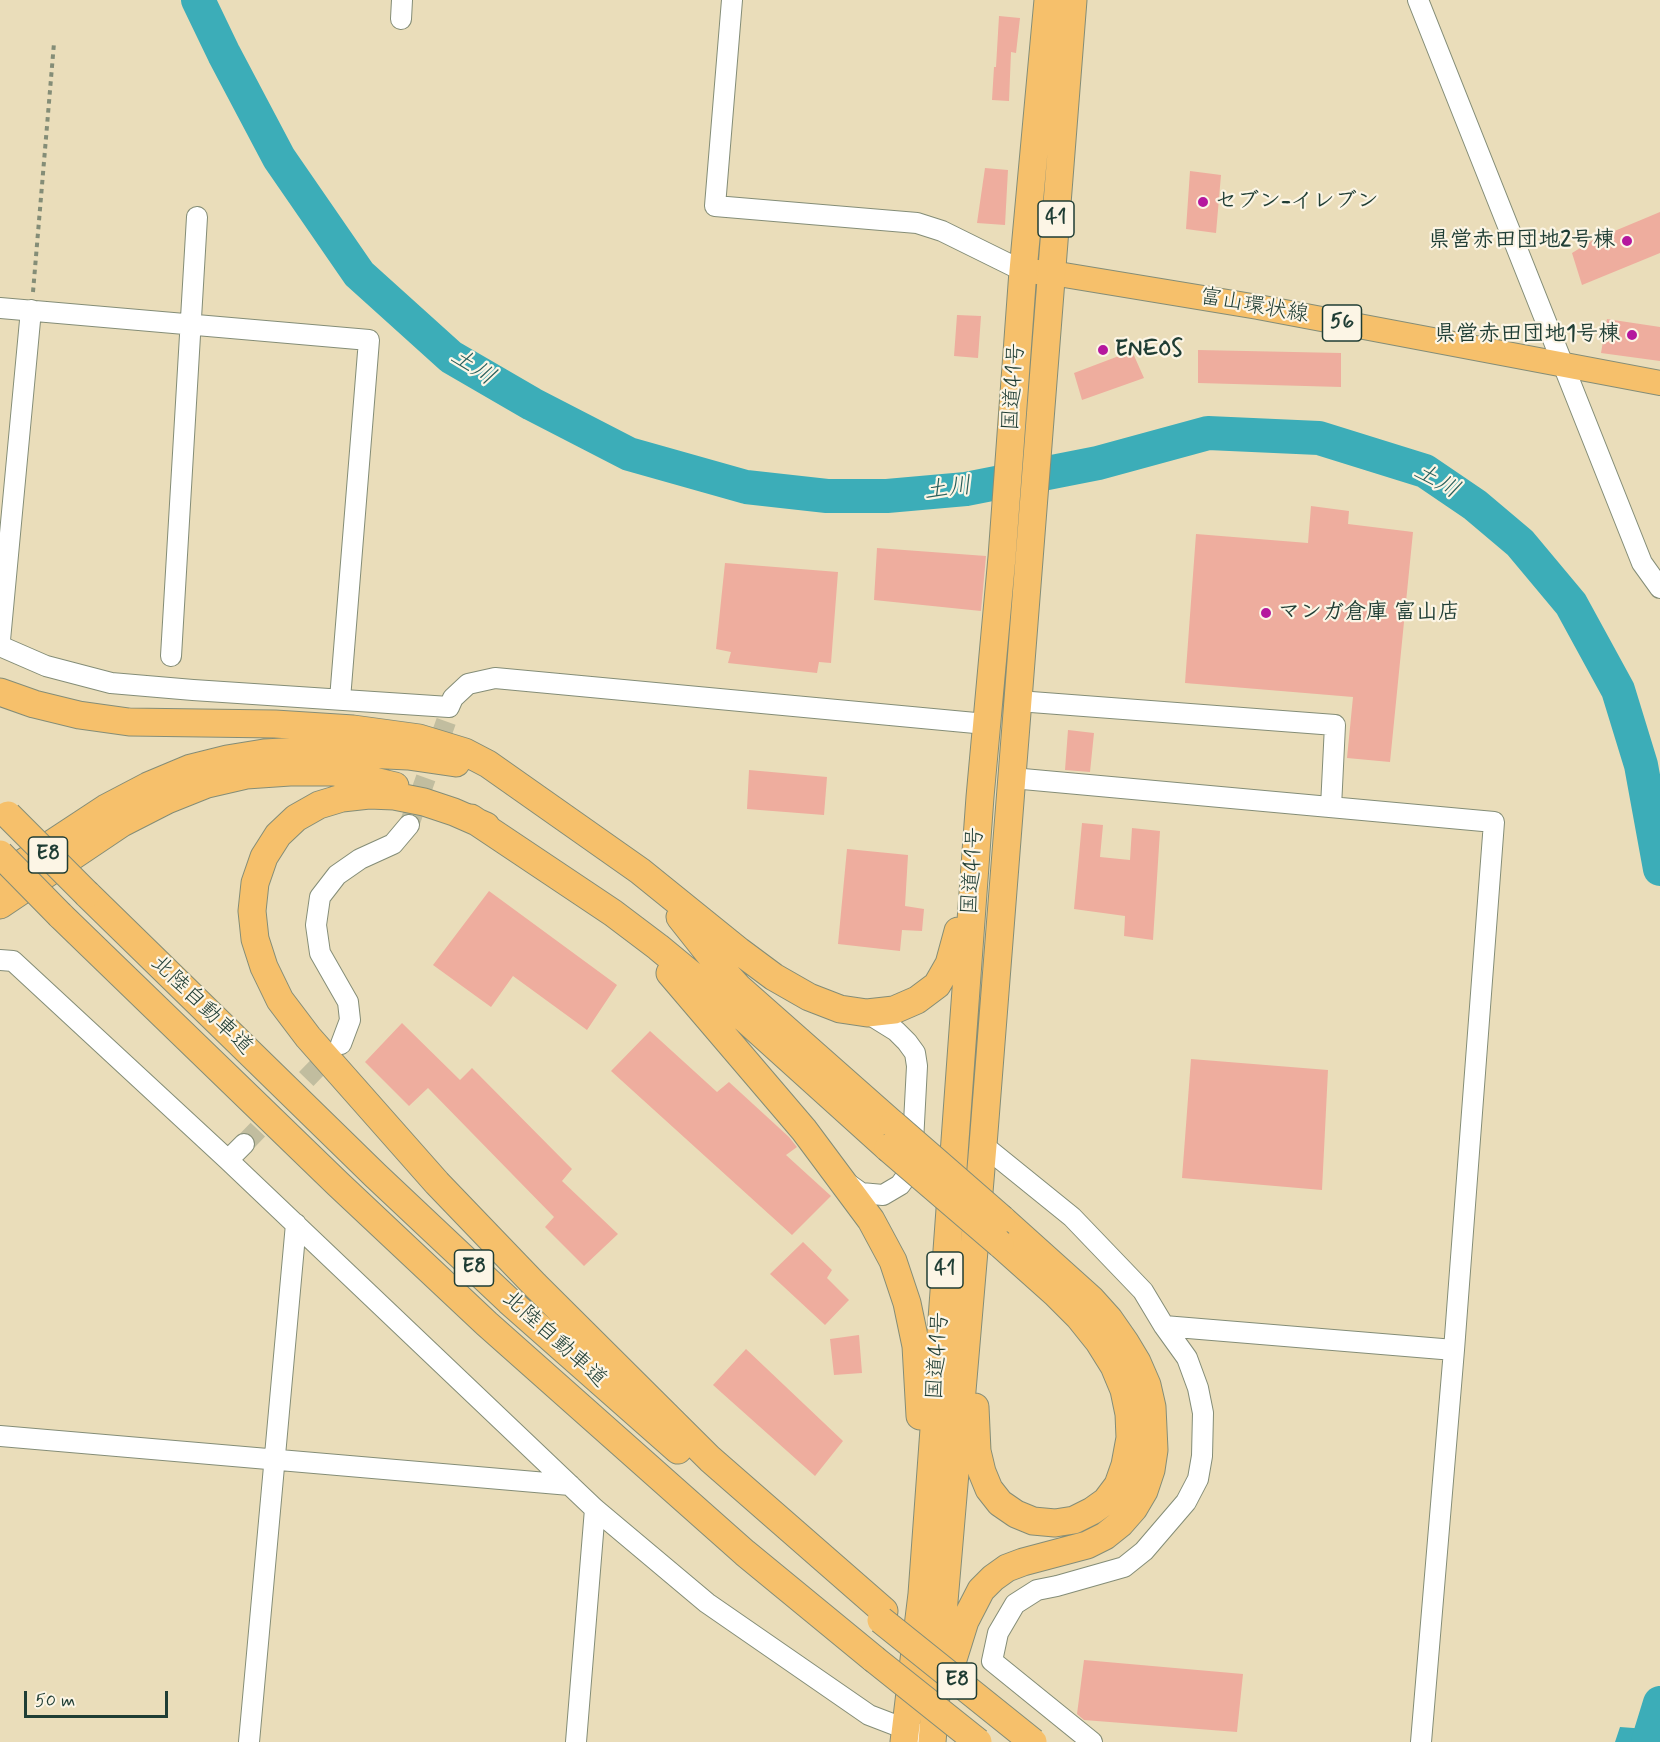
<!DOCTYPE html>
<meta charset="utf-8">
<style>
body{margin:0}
#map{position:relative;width:1660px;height:1742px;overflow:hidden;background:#eaddba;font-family:Mynerve,sans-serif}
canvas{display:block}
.scale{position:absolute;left:24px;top:1691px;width:144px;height:27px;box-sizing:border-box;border:3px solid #1f3d34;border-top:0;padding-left:8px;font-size:18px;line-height:21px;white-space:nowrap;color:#1f3d34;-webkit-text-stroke:4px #fcf5e5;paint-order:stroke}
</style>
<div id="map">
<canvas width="1660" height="1742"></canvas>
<div class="scale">50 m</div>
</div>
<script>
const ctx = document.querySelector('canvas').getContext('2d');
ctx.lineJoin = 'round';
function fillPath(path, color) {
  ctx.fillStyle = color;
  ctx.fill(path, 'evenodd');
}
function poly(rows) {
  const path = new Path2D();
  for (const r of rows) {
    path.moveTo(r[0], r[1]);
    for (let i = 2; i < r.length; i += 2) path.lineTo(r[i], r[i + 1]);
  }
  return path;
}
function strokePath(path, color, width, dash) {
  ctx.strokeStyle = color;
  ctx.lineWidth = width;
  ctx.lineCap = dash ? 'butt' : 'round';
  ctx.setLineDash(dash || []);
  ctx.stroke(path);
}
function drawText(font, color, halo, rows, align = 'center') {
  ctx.font = font + ' Mynerve,"Klee One",sans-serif';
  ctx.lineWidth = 4.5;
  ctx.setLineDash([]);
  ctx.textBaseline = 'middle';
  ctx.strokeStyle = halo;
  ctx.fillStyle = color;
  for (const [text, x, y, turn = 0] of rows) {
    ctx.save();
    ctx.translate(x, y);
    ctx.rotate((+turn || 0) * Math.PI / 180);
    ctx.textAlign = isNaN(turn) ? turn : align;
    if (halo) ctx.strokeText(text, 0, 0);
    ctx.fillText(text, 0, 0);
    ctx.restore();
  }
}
const water = poly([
 [1620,1727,1660,1730,1660,1742,1615,1742]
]);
const river = poly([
 [198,0,224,54,279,158,359,274,451,357,532,404,629,454,746,487,827,496,887,496,966,489,1098,463,1208,433,1319,438,1425,471,1475,505,1520,543,1571,604,1618,690,1641,765,1660,869],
 [1648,1742,1660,1703]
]);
const building = poly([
 [999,16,1020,18,1016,53,1011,52,1009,101,992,100,994,67,996,67],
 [985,168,1008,170,1005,225,977,223],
 [1190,171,1221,175,1216,233,1186,229],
 [1660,212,1660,253,1582,285,1572,253,1593,240],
 [957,315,981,316,978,358,954,356],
 [1607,319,1660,327,1660,361,1601,353],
 [1198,350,1341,353,1341,387,1198,383],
 [1132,351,1144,378,1082,400,1074,373],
 [1311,506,1349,511,1348,524,1413,532,1390,762,1347,758,1353,697,1185,683,1196,534,1308,543],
 [877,548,986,556,981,611,874,600],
 [725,563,838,572,831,663,819,662,817,673,728,663,731,652,716,649],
 [1068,730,1094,733,1090,772,1065,770],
 [749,770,827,777,824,815,747,809],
 [1082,823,1103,825,1100,857,1130,860,1132,828,1160,831,1153,940,1124,936,1125,916,1074,909],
 [847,849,908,855,905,906,924,909,922,931,902,930,900,951,838,944],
 [489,891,617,985,587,1030,513,976,491,1007,433,965],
 [402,1023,460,1080,472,1068,572,1169,562,1181,618,1234,584,1266,545,1227,554,1217,428,1088,409,1106,365,1062],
 [650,1031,717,1092,729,1082,789,1137,797,1147,786,1155,831,1196,792,1235,611,1071],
 [1191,1059,1328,1070,1322,1190,1182,1178],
 [803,1242,832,1270,827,1278,849,1300,825,1325,770,1274],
 [859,1335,862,1373,834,1375,830,1339],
 [746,1349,843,1441,815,1476,713,1385],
 [1084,1660,1243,1674,1237,1732,1084,1720,1077,1714]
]);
const minorTunnel = poly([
 [409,825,447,719],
 [244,1144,336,1048]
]);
const path = poly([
 [33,292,54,43]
]);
const minor = poly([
 [732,0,715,206,917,223,942,231,1023,271],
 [1418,0,1642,563,1660,588],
 [401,19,402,0],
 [0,308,369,340,340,699],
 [0,640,31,310],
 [0,646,46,666,111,683,193,690,449,707,453,698,468,684,495,678,986,724],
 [171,656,197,217],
 [1018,701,1335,725,1331,807],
 [1012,778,1494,822,1454,1350,1421,1742],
 [0,960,13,961,228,1160,595,1509,707,1603,869,1715,916,1733],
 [341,1044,350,1020,348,1002,320,953,316,925,320,897,337,875,360,859,393,844,409,825],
 [983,1145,1072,1217,1143,1291,1164,1326,1187,1358,1198,1388,1203,1413,1202,1456,1198,1479,1186,1502,1144,1551,1124,1567,1057,1586,1037,1590,1015,1604,998,1633,992,1661,1092,1742],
 [228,1160,244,1144],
 [847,1183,861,1193,883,1195,900,1185,908,1174,912,1161,917,1066,915,1053,907,1042,896,1031,867,1013],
 [1164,1326,1454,1350],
 [0,1436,570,1485],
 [249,1742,296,1224],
 [576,1742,595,1509]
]);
const major = poly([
 [1023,271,1052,273,1258,307,1660,383]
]);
const highway = poly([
 [0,692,34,704,79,715,129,722,275,724,353,729,419,738,465,752,488,764,640,871,739,951,774,977,809,997,840,1009,867,1013,894,1010,917,1000,937,985,949,964,958,931],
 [471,818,613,913,658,947,745,1019,888,1148],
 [486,826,454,812,424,802,394,796,369,795,342,798,319,805,296,818,278,835,264,857,255,883,252,911,255,939,264,967,280,1000,308,1037,437,1183,535,1285,710,1459,884,1611],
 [0,878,106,808,148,786,191,768,227,759,264,753,301,751,408,756,456,763],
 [87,894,375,1175,509,1301,678,1450],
 [0,905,122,823,167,800,207,784,246,775,290,772,335,772,395,786],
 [60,915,338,1184,487,1324,745,1553,874,1659],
 [680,917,718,965,738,987,893,1124],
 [670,973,804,1130,871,1220,893,1261,907,1303,916,1346,920,1416],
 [975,1407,977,1451,982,1472,989,1489,1000,1503,1016,1514,1033,1521,1055,1523,1074,1520,1092,1511,1106,1501,1118,1485,1125,1465,1130,1438,1129,1414,1124,1390,1114,1366,1099,1342,1079,1317,1056,1294,1000,1244],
 [950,1669,965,1621,981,1590,993,1578,1007,1568,1023,1562,1087,1545,1105,1536,1120,1524,1134,1508,1144,1491,1151,1470,1154,1450,1152,1407,1147,1385,1137,1362,1125,1342,1109,1319,1091,1299,1002,1219],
 [904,1742,922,1594,980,797,1002,557,1023,271,1048,0],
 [932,1742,983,1145,1073,0]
]);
const highwayBridge = poly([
 [8,815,87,894],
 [0,854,60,915],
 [893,1124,1002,1219],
 [888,1148,1000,1244],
 [881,1620,1033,1742],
 [874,1659,978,1742]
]);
const markers = [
 [1203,202,6,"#b5179e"],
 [1627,241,6,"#b5179e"],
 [1632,335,6,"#b5179e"],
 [1103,350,6,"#b5179e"],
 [1266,613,6,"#b5179e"]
];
const shields = [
 [1056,219,36],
 [1342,323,39],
 [48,855,39],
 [474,1268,39],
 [945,1270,36],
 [957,1681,39]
];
const shieldNames = [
 ["41",1056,219],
 ["56",1342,323],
 ["E8",48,855],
 ["E8",474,1268],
 ["41",945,1270],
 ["E8",957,1681]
];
const poiNames = [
 ["セブン-イレブン",1215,202],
 ["県営赤田団地2号棟",1615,241,"right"],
 ["県営赤田団地1号棟",1620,335,"right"],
 ["ENEOS",1115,350],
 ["マンガ倉庫 富山店",1278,613]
];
const streetNames = [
 ["富山環状線",1254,307,10],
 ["国道41号",1015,387,-86],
 ["国道41号",974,871,-86],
 ["北陸自動車道",201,1006,44],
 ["北陸自動車道",554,1340,42],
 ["国道41号",939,1356,-86]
];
const waterNames = [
 ["土川",472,368,33],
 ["土川",1436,482,29],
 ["土川",948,490,-7]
];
fillPath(water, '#3cadb8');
strokePath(river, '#3cadb8', 34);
fillPath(building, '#eead9e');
strokePath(minorTunnel, '#c1bd9f', 20, [20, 10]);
strokePath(minor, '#848d77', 22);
strokePath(major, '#848d77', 26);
strokePath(highway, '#848d77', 29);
strokePath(path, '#848d77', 4, [4.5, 4.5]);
strokePath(minor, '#fff', 20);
strokePath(major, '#f6c06b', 24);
strokePath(highway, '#f6c06b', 27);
strokePath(highwayBridge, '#848d77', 29, []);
strokePath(highwayBridge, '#f6c06b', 27);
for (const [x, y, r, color] of markers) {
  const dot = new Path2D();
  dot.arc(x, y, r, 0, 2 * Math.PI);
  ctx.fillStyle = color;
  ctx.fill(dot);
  strokePath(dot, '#fcf5e5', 2);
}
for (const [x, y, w] of shields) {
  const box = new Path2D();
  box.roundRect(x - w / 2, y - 18, w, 36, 4.5);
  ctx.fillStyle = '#fcf5e5';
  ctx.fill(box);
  strokePath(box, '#1f3d34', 1.5);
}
drawText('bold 21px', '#1f3d34', null, shieldNames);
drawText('bold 22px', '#1f3d34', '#fcf5e5', poiNames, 'left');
drawText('22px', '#1f3d34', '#fcf5e5', streetNames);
drawText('italic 24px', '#285f5c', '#fcf5e5', waterNames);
</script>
